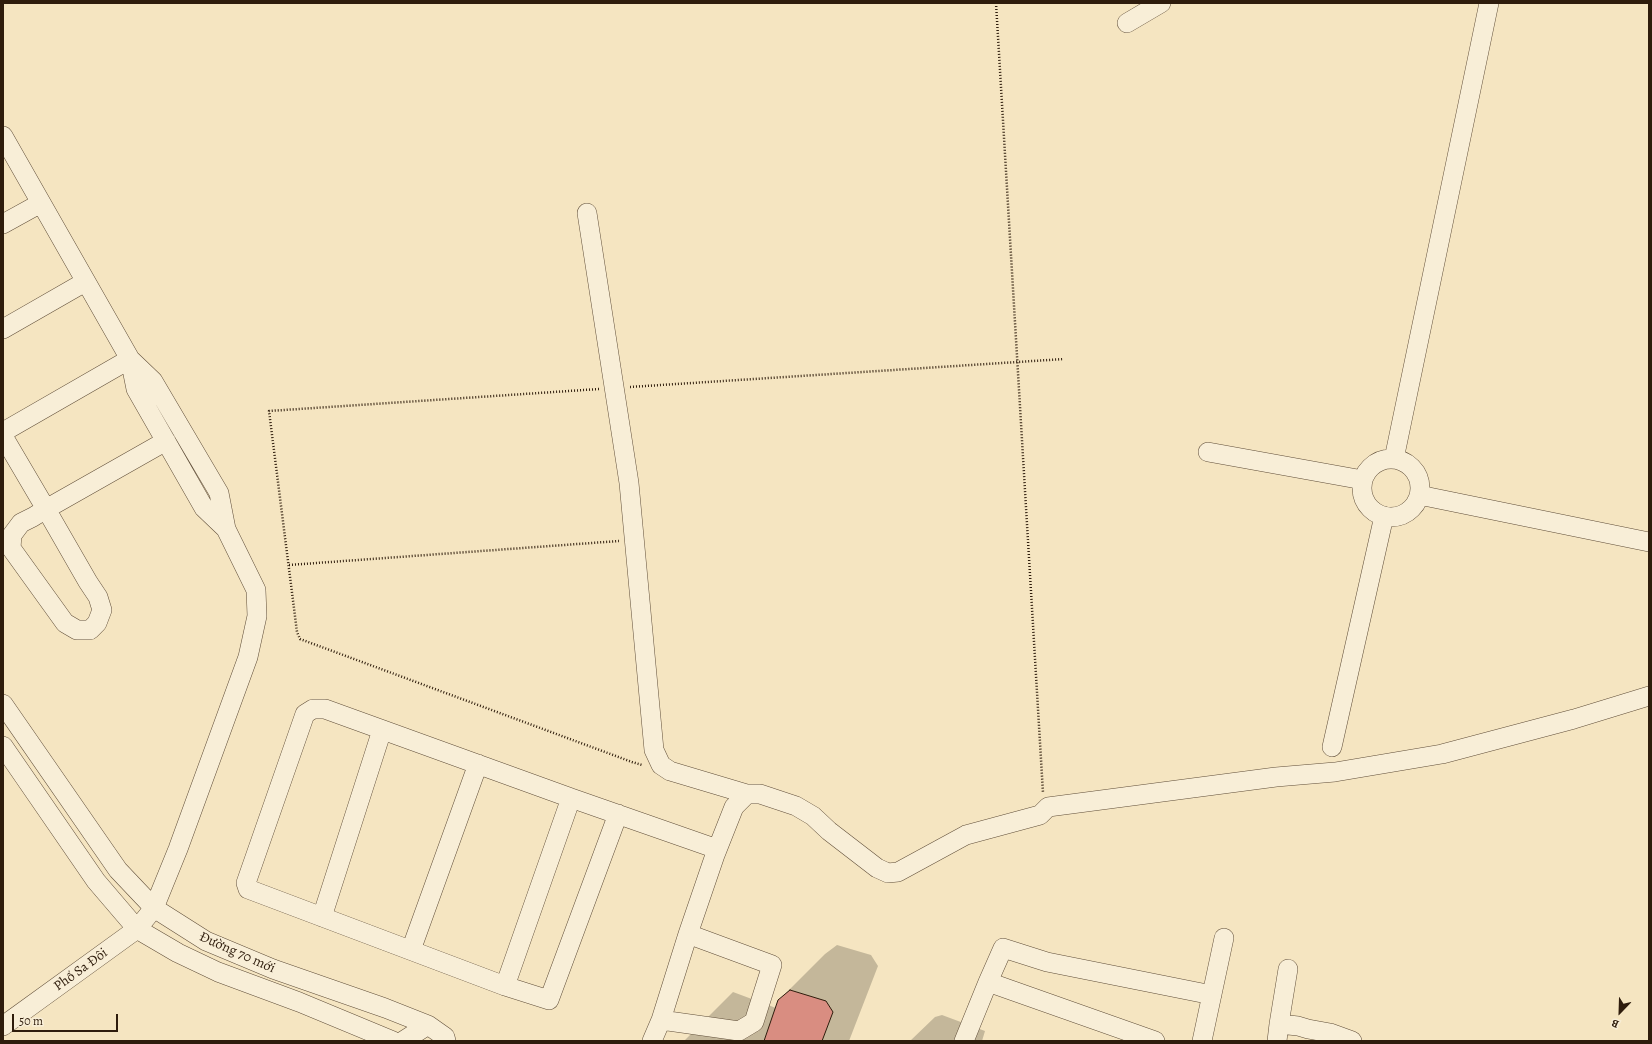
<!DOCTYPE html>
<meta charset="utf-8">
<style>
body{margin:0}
#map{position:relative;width:1652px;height:1044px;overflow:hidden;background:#f5e5c1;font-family:Alegreya,serif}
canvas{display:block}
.frame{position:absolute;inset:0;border:4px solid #2e1c0c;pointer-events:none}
.north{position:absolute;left:1600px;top:992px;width:40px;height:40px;-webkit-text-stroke:3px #f8eed7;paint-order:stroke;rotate:203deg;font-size:11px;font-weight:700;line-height:16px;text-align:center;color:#2e1c0c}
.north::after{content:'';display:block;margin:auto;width:14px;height:18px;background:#2e1c0c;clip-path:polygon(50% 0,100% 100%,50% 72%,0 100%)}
.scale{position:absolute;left:12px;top:1014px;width:106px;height:18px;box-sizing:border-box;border:2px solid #2e1c0c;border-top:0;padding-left:5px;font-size:12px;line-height:14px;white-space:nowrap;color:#2e1c0c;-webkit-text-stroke:3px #f8eed7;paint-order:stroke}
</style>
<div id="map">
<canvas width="1652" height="1044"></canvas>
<div class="frame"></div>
<div class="north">B</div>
<div class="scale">50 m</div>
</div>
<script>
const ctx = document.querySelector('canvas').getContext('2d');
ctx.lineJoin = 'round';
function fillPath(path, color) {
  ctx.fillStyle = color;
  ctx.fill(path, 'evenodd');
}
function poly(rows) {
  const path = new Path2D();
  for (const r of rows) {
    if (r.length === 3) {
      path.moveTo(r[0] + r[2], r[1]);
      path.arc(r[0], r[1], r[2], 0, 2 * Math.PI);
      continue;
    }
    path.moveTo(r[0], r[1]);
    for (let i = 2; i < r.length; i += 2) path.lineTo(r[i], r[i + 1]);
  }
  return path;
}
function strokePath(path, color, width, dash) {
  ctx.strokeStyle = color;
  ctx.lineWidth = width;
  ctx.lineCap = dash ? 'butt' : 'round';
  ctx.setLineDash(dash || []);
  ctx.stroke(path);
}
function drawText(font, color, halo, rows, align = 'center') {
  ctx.font = font + ' Alegreya,serif';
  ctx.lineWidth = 3;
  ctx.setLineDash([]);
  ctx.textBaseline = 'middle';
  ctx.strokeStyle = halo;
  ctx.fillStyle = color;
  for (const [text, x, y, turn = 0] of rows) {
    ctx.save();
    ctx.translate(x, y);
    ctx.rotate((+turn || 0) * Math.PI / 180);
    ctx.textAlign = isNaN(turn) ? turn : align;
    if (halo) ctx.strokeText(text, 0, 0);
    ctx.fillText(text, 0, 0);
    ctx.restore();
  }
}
const shadow = poly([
 [837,945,871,955,878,966,849,1041,684,1041,733,992,776,1008,779,1000,825,954],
 [942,1015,985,1031,982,1041,910,1041,935,1017]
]);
const building = poly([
 [790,990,826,1001,833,1012,822,1041,764,1041,778,1000,790,990]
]);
const path = poly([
 [996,3,1043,793],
 [630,387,1064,359],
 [599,389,269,411,297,632,300,639,632,762,642,765],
 [289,565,619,541]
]);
const minor = poly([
 [1127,23,1161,3],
 [3,136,130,359,153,381,219,493,226,529,256,590,257,616,248,657,178,849,154,908,137,929,3,1026],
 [587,213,629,483,654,750,661,765,670,771,747,794],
 [3,224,41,203],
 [3,329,85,282],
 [130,359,136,389,204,508,226,529],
 [3,432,130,359],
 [3,436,46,509,88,582,98,597,102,610,97,623,90,630,77,630,65,623,11,548,12,535,21,523,33,517,46,509,166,441],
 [1208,452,1363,480],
 [1394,459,1489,3],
 [1391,488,29],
 [1419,495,1649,542],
 [3,704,118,870,154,908,206,941,273,969,385,1008,428,1025,445,1037,446,1041],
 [3,746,96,881,137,929,178,953,218,972,299,1002,393,1041],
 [1332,747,1384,516],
 [571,798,325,709,313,709,305,714,246,883,248,889,505,986,549,1000,618,814],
 [322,917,382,730],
 [411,950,478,764],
 [988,982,1155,1041],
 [505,986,571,798,717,849],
 [661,1020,739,1031,754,1022,772,965,688,934],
 [1279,1024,1288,969],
 [403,1041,428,1025],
 [652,1041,661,1020,688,934,715,855,734,807,747,794,760,794,796,806,813,816,829,831,877,868,888,873,898,872,966,835,1040,815,1048,807,1276,777,1335,772,1442,754,1574,719,1649,696],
 [964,1041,988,982,1003,948,1047,962,1212,995],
 [1202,1041,1224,938],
 [1277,1041,1279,1024,1298,1026,1308,1029,1330,1033,1352,1041]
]);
const streetNames = [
 ["Đường 70 mới",237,953,24],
 ["Phố Sa Đôi",81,970,-36]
];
fillPath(shadow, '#0003');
fillPath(building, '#d98d81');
strokePath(building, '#2e1c0c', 1);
strokePath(minor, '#604e39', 20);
strokePath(path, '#2e1c0c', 2.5, [1, 2]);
strokePath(minor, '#f8eed7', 19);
drawText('14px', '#2e1c0c', '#f8eed7', streetNames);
</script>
